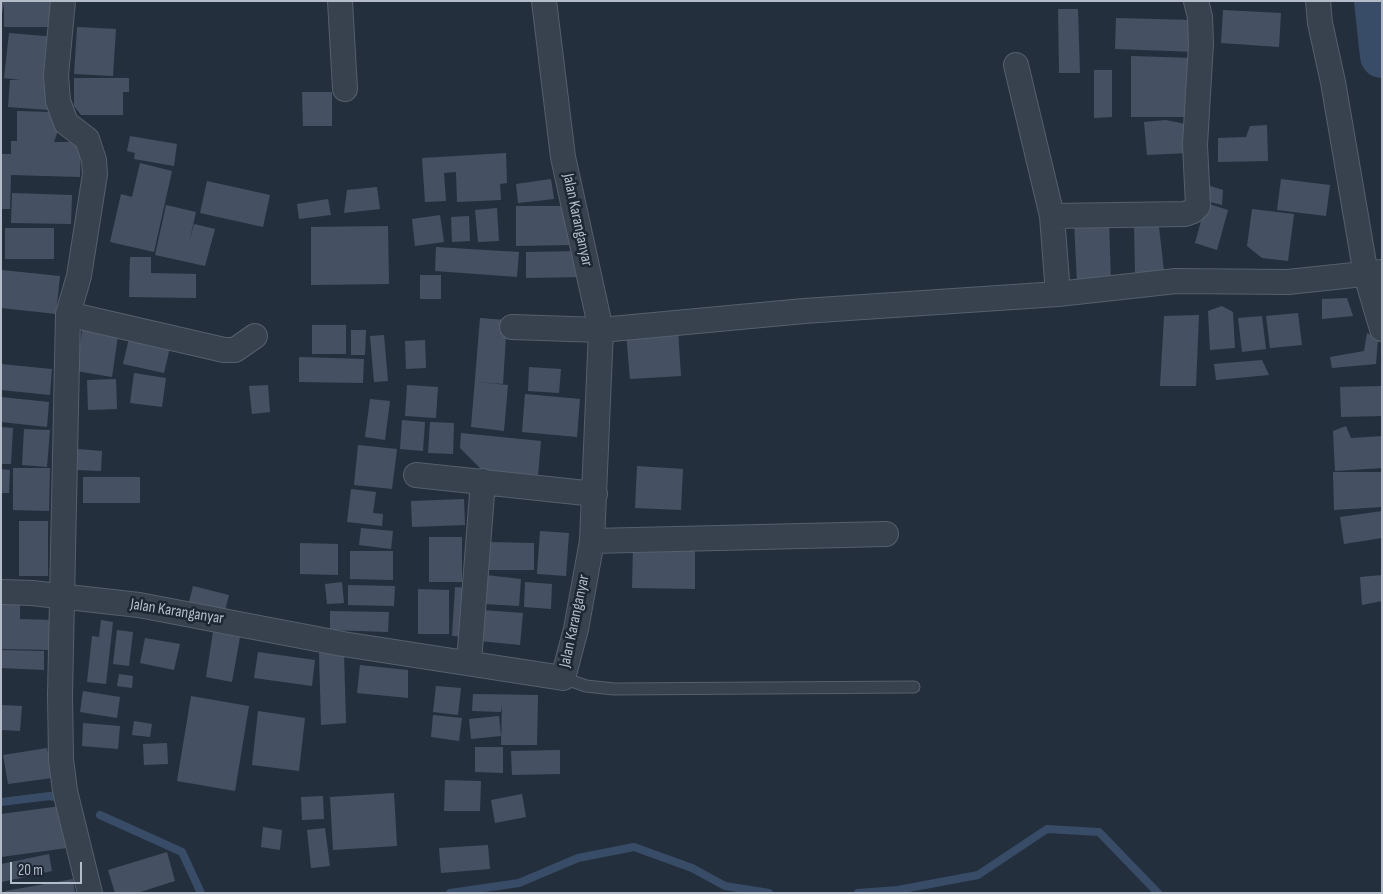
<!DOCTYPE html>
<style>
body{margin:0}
#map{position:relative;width:1383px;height:894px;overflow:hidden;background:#242f3e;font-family:"Sofia Sans Condensed",sans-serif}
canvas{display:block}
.frame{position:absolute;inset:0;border:2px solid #b4bcc9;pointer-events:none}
.scale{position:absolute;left:10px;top:862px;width:72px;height:22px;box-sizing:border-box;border:2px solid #b4bcc9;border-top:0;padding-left:6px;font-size:15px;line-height:18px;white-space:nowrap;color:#b4bcc9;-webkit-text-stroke:4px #1d2633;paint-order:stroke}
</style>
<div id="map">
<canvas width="1383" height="894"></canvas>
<div class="frame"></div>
<div class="scale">20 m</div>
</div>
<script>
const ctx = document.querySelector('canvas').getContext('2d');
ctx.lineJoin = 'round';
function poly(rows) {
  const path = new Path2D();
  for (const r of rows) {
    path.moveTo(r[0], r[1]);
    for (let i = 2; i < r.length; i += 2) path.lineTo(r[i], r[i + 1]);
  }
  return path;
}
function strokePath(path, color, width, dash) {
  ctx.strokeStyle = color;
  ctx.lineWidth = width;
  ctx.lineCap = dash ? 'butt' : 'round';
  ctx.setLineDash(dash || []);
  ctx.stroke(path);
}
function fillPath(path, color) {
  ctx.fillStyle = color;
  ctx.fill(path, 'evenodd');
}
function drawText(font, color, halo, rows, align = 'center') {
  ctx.font = font + ' "Sofia Sans Condensed",sans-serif';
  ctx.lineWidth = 5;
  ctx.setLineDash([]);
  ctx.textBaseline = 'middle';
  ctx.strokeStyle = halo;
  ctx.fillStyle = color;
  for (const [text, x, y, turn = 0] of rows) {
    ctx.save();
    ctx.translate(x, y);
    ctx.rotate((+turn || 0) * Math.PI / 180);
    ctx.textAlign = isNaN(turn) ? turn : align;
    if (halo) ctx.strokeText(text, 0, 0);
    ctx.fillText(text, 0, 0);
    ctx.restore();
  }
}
const stream = poly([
 [1,802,50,796,64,799],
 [100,815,182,852,201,893],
 [450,893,519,883,578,858,634,847,692,868,725,886,769,893],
 [858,893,898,890,978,875,1047,829,1099,832,1158,893]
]);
const river = poly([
 [1376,1,1382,56]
]);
const building = poly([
 [1,1,59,1,59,27,4,27,4,4,1,18],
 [1058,9,1078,9,1080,73,1059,73],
 [1223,10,1281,13,1279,47,1221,43],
 [1116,18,1195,20,1196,52,1115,49],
 [77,27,116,29,113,76,74,74],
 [9,33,56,37,49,110,8,107,10,80,20,80,4,78],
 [1131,56,1194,58,1194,117,1131,117],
 [1094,70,1112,70,1112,117,1094,118],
 [74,78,129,78,129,92,123,92,123,115,81,115,74,106],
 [302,92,332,92,332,126,303,126],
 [17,111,50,112,63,116,54,142,81,142,80,177,11,175,10,209,1,209,1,154,11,154,11,141,17,141],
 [1166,120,1185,124,1188,153,1147,155,1144,122],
 [1267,125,1268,161,1218,162,1218,138,1246,137,1250,126],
 [130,136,177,144,174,166,134,159,135,153,127,151],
 [506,153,507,183,500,184,501,200,457,202,456,172,444,173,446,201,425,202,422,158],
 [140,163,172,171,154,252,110,242,121,194,132,197],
 [551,179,554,199,518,203,516,184],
 [1281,179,1330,185,1326,216,1277,210],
 [207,181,270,195,263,227,200,213],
 [1207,185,1223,190,1222,205,1206,201],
 [377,187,380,209,344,213,347,190],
 [12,193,72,195,71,224,11,223],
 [328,199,331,215,299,219,297,204],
 [1206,203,1228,210,1217,250,1195,243],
 [166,205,196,212,189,243,194,224,215,229,205,266,155,255],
 [516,206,568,206,569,245,516,246],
 [497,208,499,241,478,242,475,210],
 [1252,209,1294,214,1288,261,1262,258,1247,246],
 [440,215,444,242,415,246,412,219],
 [469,216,470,241,452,242,451,217],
 [1109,219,1111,284,1077,285,1074,220],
 [1140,222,1159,227,1164,271,1135,275,1134,224],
 [388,226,389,284,311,285,311,227],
 [5,228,54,228,54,259,5,259],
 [436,247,519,252,517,277,435,271],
 [582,251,582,277,526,278,526,252],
 [130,257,151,257,151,273,196,274,196,298,129,297],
 [2,270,60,276,56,314,1,308],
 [420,275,441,275,441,299,420,299],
 [1347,298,1353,316,1322,319,1322,299],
 [1222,306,1233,312,1235,348,1210,350,1208,311],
 [1298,313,1302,345,1270,348,1266,316],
 [1199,315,1196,386,1160,386,1164,316],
 [1262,316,1266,349,1242,352,1238,318],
 [480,318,507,320,503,384,478,382,508,385,504,431,471,427],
 [83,324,119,329,112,377,76,371],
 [312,325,346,325,346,354,312,354],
 [678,329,681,376,630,379,626,333],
 [351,330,366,330,365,355,351,355],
 [1367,333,1378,339,1376,364,1332,368,1330,357,1364,351],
 [130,334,171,343,164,373,123,364],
 [384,335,388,381,374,382,370,336],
 [425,340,426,368,406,369,405,341],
 [299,357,364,359,363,383,299,382],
 [1262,360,1269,375,1216,380,1214,364],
 [1,364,52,369,50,395,1,390],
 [529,367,561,369,559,393,528,391],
 [134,373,166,378,162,407,130,403],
 [116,379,117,409,88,410,87,380],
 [268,385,270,412,252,414,249,386],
 [407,385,438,387,436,418,405,416],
 [1381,386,1382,416,1341,417,1340,387],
 [525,394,580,399,577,437,522,432],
 [1,397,49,402,47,427,1,422],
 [370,399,390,401,385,440,365,437],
 [402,420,425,422,423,451,400,449],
 [430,422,454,423,453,454,428,453],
 [1346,426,1351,438,1382,436,1382,468,1335,471,1333,431],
 [1,427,13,428,11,464,1,464],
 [24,429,50,430,47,467,22,465],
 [461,433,541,441,538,475,482,470,460,448],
 [358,445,397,449,392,489,354,485],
 [78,449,102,451,101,471,77,470],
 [637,466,683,469,681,510,635,508],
 [13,468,50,468,49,511,13,510],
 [1,469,10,470,9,493,1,493],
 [1333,472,1382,472,1382,507,1334,510],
 [83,477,140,477,140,503,83,503],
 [351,489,376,492,373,513,383,514,382,526,347,522],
 [464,499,465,525,412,527,411,501],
 [1382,511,1382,538,1344,544,1340,517],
 [19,521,48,521,48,576,19,576],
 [361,528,393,531,391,549,359,545],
 [540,531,569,533,566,576,537,574],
 [429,537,462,537,462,582,429,582],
 [487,542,534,543,534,570,487,570],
 [300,543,338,544,338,575,300,574],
 [633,548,695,549,695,589,632,588],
 [350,551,393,551,393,580,350,579],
 [486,575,521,579,519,606,484,604],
 [1382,575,1382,601,1362,605,1360,577],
 [342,582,344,603,327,604,325,584],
 [525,582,552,584,551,609,524,607],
 [348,585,395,586,394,606,348,605],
 [193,586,229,595,225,611,189,602],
 [455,587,472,588,469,637,452,636],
 [418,589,449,590,449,634,418,634],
 [2,603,20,604,20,619,53,620,52,650,1,649],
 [482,610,523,613,520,645,479,641],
 [330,611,389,612,388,632,330,630],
 [101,620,113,622,106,684,87,682,92,636,99,637],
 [117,630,133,632,129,666,113,664],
 [213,632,240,637,232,682,206,677],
 [145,638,180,644,174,670,140,663],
 [1,650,44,651,44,670,1,668],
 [258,652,315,660,312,686,254,678],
 [319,653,344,653,346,723,321,725],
 [360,665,408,670,408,698,357,693],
 [119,674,133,676,132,688,117,686],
 [436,686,461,688,458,715,433,712],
 [83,691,120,697,117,718,80,712],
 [473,694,538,695,537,745,501,745,502,705,501,712,472,711],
 [191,696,249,706,235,791,177,781],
 [1,705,22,706,20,731,1,730],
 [258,711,305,718,299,771,252,765],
 [433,715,462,718,459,741,431,737],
 [499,716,501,736,471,739,469,719],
 [134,721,152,724,150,737,132,735],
 [83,723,120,726,118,749,82,746],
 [167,743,168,764,144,765,143,744],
 [475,747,503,747,503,773,475,772],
 [47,748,52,778,8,784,3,755],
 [560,750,560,774,512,775,511,751],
 [445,780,481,781,480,811,444,811],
 [394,793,397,846,333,850,330,797],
 [522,794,526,817,495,823,491,800],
 [323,796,324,819,302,820,301,797],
 [61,806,67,848,1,857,1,814],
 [263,827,282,830,280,850,261,847],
 [325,828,330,866,311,868,307,830],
 [488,845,490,869,441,873,439,848],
 [167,852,175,881,137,893,115,893,108,870],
 [49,854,52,871,2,882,1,864],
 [73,879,75,893,6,893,5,891]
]);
const lane = poly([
 [563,678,586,686,614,689,914,687]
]);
const street = poly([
 [63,1,56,75,58,101,66,123,87,139,94,160,95,174,79,276,68,314,60,695,61,759,65,791,90,893],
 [340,1,345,89],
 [1318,1,1320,23,1333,82,1366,275,1382,329],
 [1016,65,1052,216,1058,294],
 [1052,216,1185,214,1193,211,1198,206,1195,145,1201,43,1200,17,1196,1],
 [68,314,224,350,235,350,255,336],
 [512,327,601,330,804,311,1058,294,1176,281,1288,282,1382,272],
 [416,475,595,494],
 [592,541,886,534],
 [1,592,32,593,139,605,343,644,563,678,576,629,592,541,601,330,563,157,544,1],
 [469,662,483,481]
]);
const streetNames = [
 ["Jalan Karanganyar",577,220,78],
 ["Jalan Karanganyar",177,612,9],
 ["Jalan Karanganyar",575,621,-78]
];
strokePath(stream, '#394c67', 8);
strokePath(river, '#394c67', 44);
fillPath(building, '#455162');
strokePath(lane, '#565f6c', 13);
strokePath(street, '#565f6c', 26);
strokePath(lane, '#38414e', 11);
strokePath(street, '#38414e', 24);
drawText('16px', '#b4bcc9', '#1d2633', streetNames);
</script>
